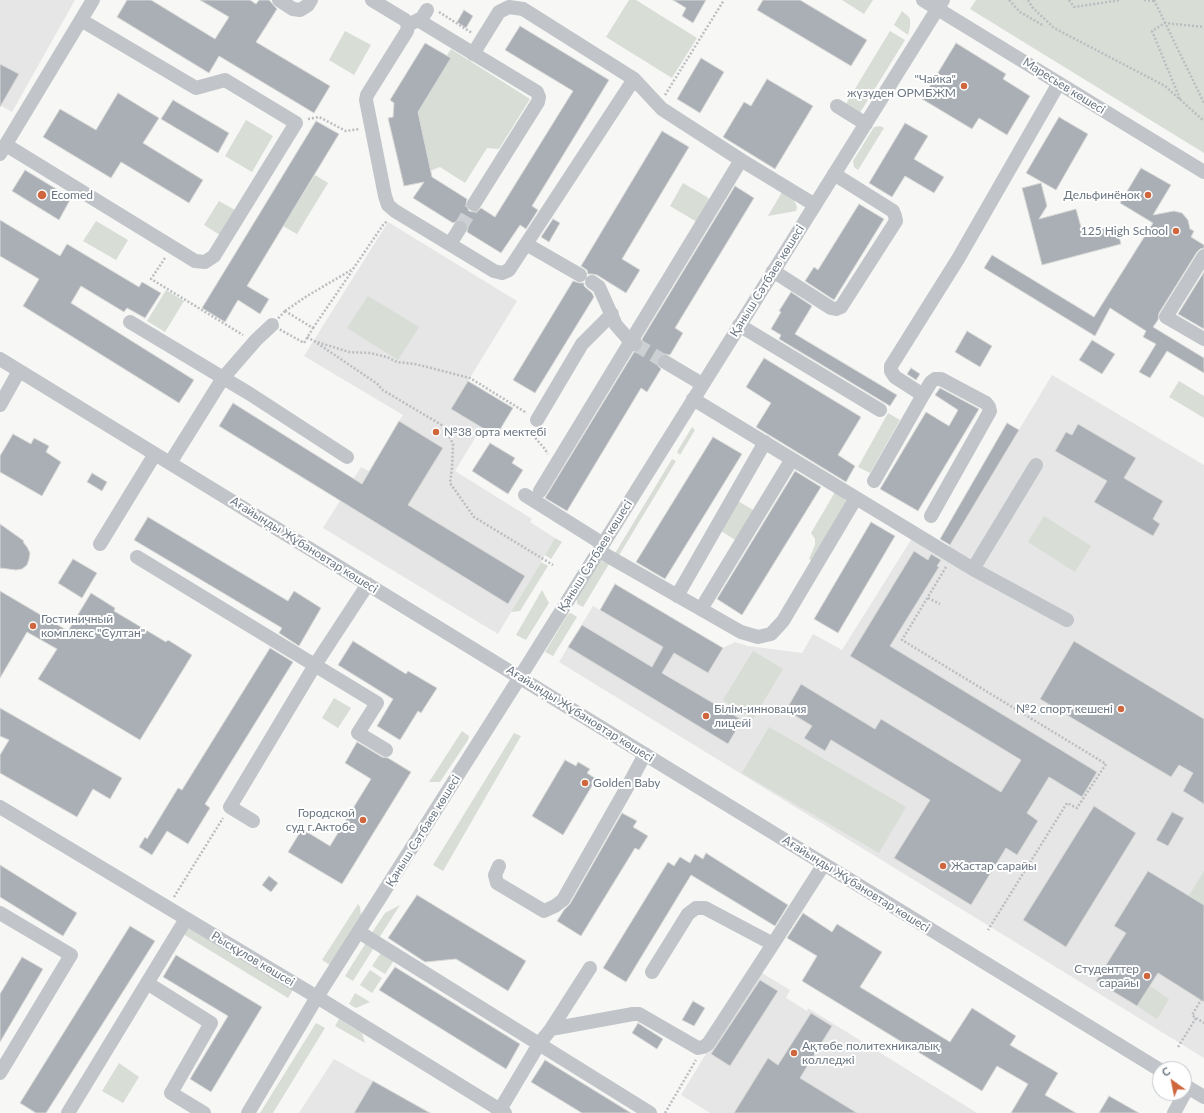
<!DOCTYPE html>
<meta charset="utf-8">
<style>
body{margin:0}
#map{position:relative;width:1204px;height:1113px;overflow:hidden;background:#f7f7f5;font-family:Lato,sans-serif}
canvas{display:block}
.north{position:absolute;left:1152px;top:1061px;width:40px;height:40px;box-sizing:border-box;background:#fff;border:1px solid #c3c8cd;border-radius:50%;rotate:327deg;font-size:11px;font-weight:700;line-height:16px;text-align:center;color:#6a7682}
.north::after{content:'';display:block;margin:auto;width:14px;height:18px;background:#cf663d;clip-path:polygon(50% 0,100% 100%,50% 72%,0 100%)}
</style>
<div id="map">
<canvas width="1204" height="1113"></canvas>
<div class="north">С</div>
</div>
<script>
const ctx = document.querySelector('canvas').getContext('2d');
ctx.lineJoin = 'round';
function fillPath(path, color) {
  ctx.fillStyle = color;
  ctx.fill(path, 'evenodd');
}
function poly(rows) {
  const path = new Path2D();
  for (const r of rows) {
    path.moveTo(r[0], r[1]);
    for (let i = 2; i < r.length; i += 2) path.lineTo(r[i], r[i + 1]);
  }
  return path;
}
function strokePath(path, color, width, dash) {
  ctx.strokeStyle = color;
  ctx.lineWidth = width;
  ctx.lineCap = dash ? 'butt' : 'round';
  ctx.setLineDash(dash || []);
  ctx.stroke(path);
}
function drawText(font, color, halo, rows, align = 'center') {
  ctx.font = font + ' Lato,sans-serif';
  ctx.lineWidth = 4;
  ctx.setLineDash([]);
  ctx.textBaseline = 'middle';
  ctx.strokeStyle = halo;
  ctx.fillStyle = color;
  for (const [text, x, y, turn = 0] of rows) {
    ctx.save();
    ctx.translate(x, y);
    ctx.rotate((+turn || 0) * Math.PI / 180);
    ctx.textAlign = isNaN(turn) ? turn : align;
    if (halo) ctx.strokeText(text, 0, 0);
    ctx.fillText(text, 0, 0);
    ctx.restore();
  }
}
const built = poly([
 [0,0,75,0,12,112,0,105],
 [388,222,517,301,468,381,513,408,496,436,481,428,455,471,532,519,530,522,555,538,498,634,323,528,361,467,369,471,403,415,304,356],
 [1052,375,1204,465,1204,1058,559,662,593,606,600,610,615,584,723,648,735,642,748,646,802,653,813,634,842,650,916,532,946,551],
 [757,970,790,990,786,998,807,1011,808,1008,977,1113,710,1113,681,1095],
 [334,1059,373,1081,430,1113,299,1113]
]);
const green = poly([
 [629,0,636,0,697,38,672,78,606,37],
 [842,0,873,0,864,14],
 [976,0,1204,0,1204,153,970,9],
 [902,11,908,16,910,19,910,27,908,35,894,25],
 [345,31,371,45,354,75,329,60],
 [890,31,905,40,858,116,844,107],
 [451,49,530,99,499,149,487,148,465,183,440,167,430,171,418,112,451,58,447,55],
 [246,120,273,136,252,172,225,156],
 [880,126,884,128,858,170,854,167,853,161,874,127],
 [315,175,328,183,297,234,283,226],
 [683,183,707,197,709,199,697,222,670,206],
 [782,192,794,200,797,207,796,211,768,216],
 [219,201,235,210,220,235,204,225],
 [96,221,128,240,116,260,83,241],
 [166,290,184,301,165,332,147,321],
 [368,296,419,327,398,360,347,328],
 [1179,381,1204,396,1204,418,1169,397],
 [888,413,900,420,870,473,858,467],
 [692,427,695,430,680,455,677,452],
 [672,459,676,461,618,557,614,555],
 [835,492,843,497,846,501,846,507,813,561,809,559,815,545,815,539,811,533],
 [738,501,755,511,737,541,721,531],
 [1044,516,1091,546,1075,572,1028,542],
 [555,538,562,542,551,559,545,555],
 [601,561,609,564,583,607,577,604,577,598,599,562],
 [541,562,548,566,520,611,511,612],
 [542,590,549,603,526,640,516,635],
 [571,613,577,617,553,656,545,652,568,614],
 [753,651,783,669,753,719,723,700],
 [334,698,351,708,338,728,322,718],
 [769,727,906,807,879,853,742,773],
 [462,731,469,736,468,740,440,782,429,782],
 [514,733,521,736,443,871,433,865],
 [1204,871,1204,905,1189,896],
 [358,904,360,907,361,916,330,965,322,960],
 [400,905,379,938,371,934,385,913],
 [192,928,293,990,288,998,183,934,185,929],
 [367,941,375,946,353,981,345,976],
 [382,951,395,959,385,974,372,966],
 [370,970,382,978,372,993,360,985],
 [1150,986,1169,999,1157,1019,1137,1006],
 [355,993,370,1002,356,1008,349,1004],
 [339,1019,362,1033,365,1043,335,1026],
 [316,1023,325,1028,273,1113,260,1113],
 [119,1063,139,1077,123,1103,102,1091]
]);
const building = poly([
 [127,0,151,0,215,39,229,17,200,0,250,0,256,4,259,0,269,0,277,9,256,42,330,86,314,113,219,56,209,73,117,17,127,0],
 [673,0,706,0,693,23,682,16,686,8,673,0],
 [763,0,800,0,867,40,851,66,757,10,763,0],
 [464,10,473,16,466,28,457,22,464,10],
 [520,26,609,80,532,206,538,210,526,229,520,225,501,253,467,232,468,228,465,221,460,220,453,223,413,198,424,182,404,186,388,118,393,117,394,103,390,100,425,43,451,58,418,112,432,177,467,199,466,204,469,211,474,212,478,211,481,208,495,217,573,91,505,50,520,26],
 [956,43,1006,74,1003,79,1030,96,1007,135,979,118,972,129,922,99,956,43],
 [701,58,724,72,700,113,677,99,701,58],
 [0,64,19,74,0,107,0,64],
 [767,79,813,106,775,169,723,137,744,102,751,106,767,79],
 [118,93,159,118,143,143,203,180,189,203,121,162,111,178,43,137,60,109,96,130,118,93],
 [173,100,229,133,218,153,161,119,173,100],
 [1059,117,1088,134,1056,190,1026,173,1059,117],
 [316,121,339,134,247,286,269,299,260,314,238,300,225,322,202,308,316,121],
 [905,123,928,136,914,159,944,177,934,193,905,176,892,197,869,183,905,123],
 [662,131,689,147,622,259,640,270,626,293,597,275,592,274,588,274,587,270,581,266,662,131],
 [1141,168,1171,185,1153,215,1174,211,1182,213,1188,220,1190,229,1194,231,1191,237,1204,245,1204,248,1200,249,1197,252,1159,313,1158,320,1153,327,1204,358,1204,373,1167,351,1150,378,1139,372,1156,344,1143,337,1146,331,1110,308,1095,336,984,268,992,255,1094,317,1153,223,1120,203,1141,168],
 [25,170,71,198,59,220,12,191,25,170],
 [1041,183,1047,206,1039,219,1076,209,1083,234,1116,225,1121,244,1042,265,1022,188,1041,183],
 [735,186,754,198,675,328,683,333,670,355,665,354,658,357,657,362,658,366,661,369,647,392,641,388,567,511,545,498,634,352,639,352,642,349,643,344,642,339,735,186],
 [859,204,884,219,834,300,805,281,814,267,818,270,859,204],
 [553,219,560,223,549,242,541,237,553,219],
 [0,220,60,256,67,244,139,287,142,282,161,293,145,318,127,308,124,312,81,286,71,303,194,380,179,403,23,306,39,279,0,256,0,220],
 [1204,272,1204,329,1178,314,1204,272],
 [573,281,580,283,584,283,584,286,592,293,594,297,535,393,513,380,573,281],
 [791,292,812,306,795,334,897,395,890,406,779,339,781,335,771,329,781,312,779,311,791,292],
 [967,331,992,346,980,367,955,352,967,331],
 [1092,340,1115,354,1102,374,1079,360,1092,340],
 [764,358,861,417,838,455,855,466,846,482,756,427,771,403,746,387,764,358],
 [911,368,920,374,916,380,907,374,911,368],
 [468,381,513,408,496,436,451,409,468,381],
 [940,388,979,409,918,511,880,489,926,412,949,426,958,410,935,395,940,388],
 [233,403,362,484,399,421,443,448,408,505,525,576,508,604,219,426,233,403],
 [1007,423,1019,430,950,545,940,539,1007,423],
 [1078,424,1136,458,1124,478,1163,501,1153,519,1160,524,1153,536,1094,502,1107,481,1055,451,1066,432,1072,435,1078,424],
 [13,434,31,444,34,438,49,446,46,452,61,462,42,496,0,472,0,456,13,434],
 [713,437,742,454,665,579,636,562,713,437],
 [490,443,515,458,512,463,523,470,508,494,472,471,490,443],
 [795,471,821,487,742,615,717,599,795,471],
 [92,473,107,482,102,491,87,482,92,473],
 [148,517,288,601,294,591,321,608,299,646,279,633,282,628,134,540,148,517],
 [871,522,895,536,838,633,814,619,871,522],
 [0,524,24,541,23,542,27,547,30,553,29,559,27,565,22,569,16,570,0,568,0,524],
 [914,551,928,560,931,554,941,560,937,566,939,567,890,646,1097,772,1082,797,1049,777,1027,813,1038,821,1017,855,1006,848,971,905,894,858,930,800,831,740,825,751,804,738,812,726,786,710,801,684,875,729,881,719,1001,792,1021,760,850,656,914,551],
 [73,559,97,573,82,598,58,583,73,559],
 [615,584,723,648,708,673,674,653,662,673,742,720,728,744,568,647,582,625,652,667,663,647,600,610,615,584],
 [0,591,68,631,91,593,115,608,114,611,166,642,168,640,192,655,140,740,38,679,57,649,27,632,0,678,0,591],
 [353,641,406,674,408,671,437,688,421,713,418,711,400,740,377,726,393,699,338,665,353,641],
 [1074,641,1204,719,1204,804,1183,791,1193,773,1179,765,1171,777,1040,699,1074,641],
 [270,648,293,662,205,804,210,808,188,844,167,831,152,855,139,847,145,837,147,839,178,788,182,790,270,648],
 [0,708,122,778,110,799,93,789,77,817,0,773,0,755,9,740,0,736,0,708],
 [357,742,382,757,388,758,411,772,342,884,288,852,302,829,330,846,371,779,345,763,357,742],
 [565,760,576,766,578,762,590,769,587,773,596,779,563,835,532,816,565,760],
 [1094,806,1136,833,1066,947,1023,920,1094,806],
 [1172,812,1184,818,1168,846,1156,840,1172,812],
 [622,813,637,821,633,827,648,836,639,850,635,848,581,936,557,921,564,910,570,904,622,813],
 [706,853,788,905,775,926,691,875,626,982,603,968,668,862,674,866,680,857,690,863,695,854,703,859,706,853],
 [0,865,77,913,63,936,0,897,0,865],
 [1148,871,1204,905,1204,1002,1158,973,1137,1006,1096,981,1126,933,1114,926,1148,871],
 [269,876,278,883,271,892,262,885,269,876],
 [417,895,526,961,508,991,456,959,425,962,388,938,417,895],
 [803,913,832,932,837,924,882,952,860,987,950,1042,972,1008,1016,1036,1010,1045,1058,1073,1045,1095,1076,1113,1011,1113,1028,1084,997,1066,982,1091,802,981,817,956,787,938,803,913],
 [130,926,155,941,46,1113,36,1113,20,1103,130,926],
 [176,955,262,1007,211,1092,190,1079,228,1016,163,977,176,955],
 [22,957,43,969,0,1042,0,994,22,957],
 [395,967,520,1044,506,1069,379,990,395,967],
 [760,980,778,991,730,1066,711,1054,760,980],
 [693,1001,705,1008,694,1026,682,1020,693,1001],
 [811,1013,832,1026,800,1078,857,1113,734,1113,768,1058,778,1065,811,1013],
 [638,1023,663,1039,657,1049,632,1033,638,1023],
 [545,1060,631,1113,582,1113,531,1082,545,1060],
 [373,1081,430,1113,354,1113,373,1081],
 [1109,1096,1139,1113,1099,1113,1109,1096]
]);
const minorTunnel = poly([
 [460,228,474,204],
 [635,344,665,362]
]);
const path = poly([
 [1009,0,1020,12,1044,26],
 [1028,0,1032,7,1054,28,1165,86,1204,121],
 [1069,0,1074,7,1121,0],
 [1144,0,1154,1],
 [1154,0,1204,103],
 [439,12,472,33],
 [665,95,724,0],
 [1180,99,1152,31,1165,23,1204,27],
 [308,119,319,117,346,131,359,129],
 [165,258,151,279,243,335],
 [285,311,307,296,353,269,383,225,387,221],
 [285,311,313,328,304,343,272,325,285,311],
 [313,328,352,271],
 [307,337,314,341,349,352,370,353,387,357,397,362,415,364,470,378,525,412,526,414],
 [314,341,379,385,381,389,445,427,453,444,452,468,450,483,474,517,553,565],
 [530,432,544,448,548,454],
 [946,567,902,640,1106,764,1077,808,1067,803,988,930],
 [928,598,940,604],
 [174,897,223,818],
 [1196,1018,1204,1023],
 [1178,1047,1196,1018,1192,1015,1201,1000],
 [665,1113,696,1060]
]);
const minor = poly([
 [279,0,293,9,300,10,308,5,311,0],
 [372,0,405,20,408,25,407,31,367,95,366,100,385,196,388,205,395,211,494,271,502,273,509,270,634,79],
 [923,0,1204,172],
 [418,20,537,92,539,97,538,102,474,204],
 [410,24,422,18,427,10],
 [473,54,499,12,509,7,523,9,634,79,662,109,741,160,815,205],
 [837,106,866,124],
 [6,145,195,261,205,262,214,256,296,123,225,80,196,88,81,20],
 [0,154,93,0],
 [450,244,460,228],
 [526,244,580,275],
 [1204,256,1166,317,1204,339],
 [773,271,831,308,836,309,841,307,896,221,895,216,893,211,834,174],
 [592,282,599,287,616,325,630,341,635,344],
 [130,322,250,394,347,457],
 [739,325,880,410],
 [0,359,1160,1070],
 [665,362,702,384],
 [923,395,895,377,891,371,891,366,958,259,1059,83],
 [693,399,973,569,1067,620],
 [0,405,19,371],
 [537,420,582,344,612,314],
 [170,463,223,378,256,340,272,325],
 [874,481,923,395,931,382,935,379,941,379,986,403,989,407,990,411,931,516],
 [540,491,741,160],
 [525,495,603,544],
 [100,544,155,454],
 [599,551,741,632,758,637,771,634,783,621,856,498],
 [137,557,377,703,358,733,386,750],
 [973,569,1036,465],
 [677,596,765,442],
 [701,609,792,459],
 [0,807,317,997,505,1113],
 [253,821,230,807,315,665,368,584],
 [499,866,495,875,497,883,544,911,555,906,563,900,629,784,645,754],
 [0,913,71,955,0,1073],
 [186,919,147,983,211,1023,171,1093,204,1113],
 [359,932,539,1044,551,1029,590,968],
 [652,972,688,914,696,908,705,908,773,944,824,864],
 [551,1029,633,1014,639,1014,698,1048,703,1047,708,1044,773,944],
 [1184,1085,1204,1097],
 [68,1113,147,983],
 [248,1113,317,997,520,677,943,0],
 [498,1113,539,1044,650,1113],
 [1174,1113,1188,1087]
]);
const markers = [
 [964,86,4,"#cf663d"],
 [42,195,5,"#cf663d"],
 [1148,195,4,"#cf663d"],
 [1176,231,4,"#cf663d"],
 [436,432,4,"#cf663d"],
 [33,626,4,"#cf663d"],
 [1121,709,4,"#cf663d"],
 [706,716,4,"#cf663d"],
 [585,783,4,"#cf663d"],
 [363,820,4,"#cf663d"],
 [943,866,4,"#cf663d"],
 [1147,976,4,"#cf663d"],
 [794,1053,4,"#cf663d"]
];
const poiNames = [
 ["\"Чайка\"",956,79,"right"],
 ["жүзуден ОРМБЖМ",956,93,"right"],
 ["Ecomed",51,195],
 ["Дельфинёнок",1140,195,"right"],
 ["125 High School",1168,231,"right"],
 ["№38 орта мектебі",444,432],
 ["Гостиничный",41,619],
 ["комплекс \"Султан\"",41,633],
 ["Білім-инновация",714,709],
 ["лицейі",714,723],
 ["№2 спорт кешені",1113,709,"right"],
 ["Golden Baby",593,783],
 ["Городской",355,813,"right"],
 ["суд г.Актобе",355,827,"right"],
 ["Жастар сарайы",951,866],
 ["Студенттер",1139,969,"right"],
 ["сарайы",1139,983,"right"],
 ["Ақтөбе политехникалық",802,1046],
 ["колледжі",802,1060]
];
const streetNames = [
 ["Маресьев көшесі",1064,86,32],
 ["Қаныш Сәтбаев көшесі",767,281,-58],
 ["Ағайынды Жұбановтар көшесі",304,545,32],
 ["Қаныш Сәтбаев көшесі",595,556,-58],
 ["Ағайынды Жұбановтар көшесі",580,714,32],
 ["Қаныш Сәтбаев көшесі",423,831,-58],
 ["Ағайынды Жұбановтар көшесі",856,884,32],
 ["Рысқұлов көшсеі",253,959,31]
];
fillPath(built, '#e5e6e5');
fillPath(green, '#d8ddd6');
fillPath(building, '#a9afb4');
strokePath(building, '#d8d9d7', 1);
strokePath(minorTunnel, '#cdd0d2', 14, [14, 7]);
strokePath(path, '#bbbdc0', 2.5, [2, 2]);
strokePath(minor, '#c1c4c8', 14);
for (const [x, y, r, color] of markers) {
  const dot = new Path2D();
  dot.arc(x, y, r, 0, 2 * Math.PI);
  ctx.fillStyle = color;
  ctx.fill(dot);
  strokePath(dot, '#fff', 1.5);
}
drawText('12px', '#6a7682', '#fff', poiNames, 'left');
drawText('12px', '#6a7682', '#fff', streetNames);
</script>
